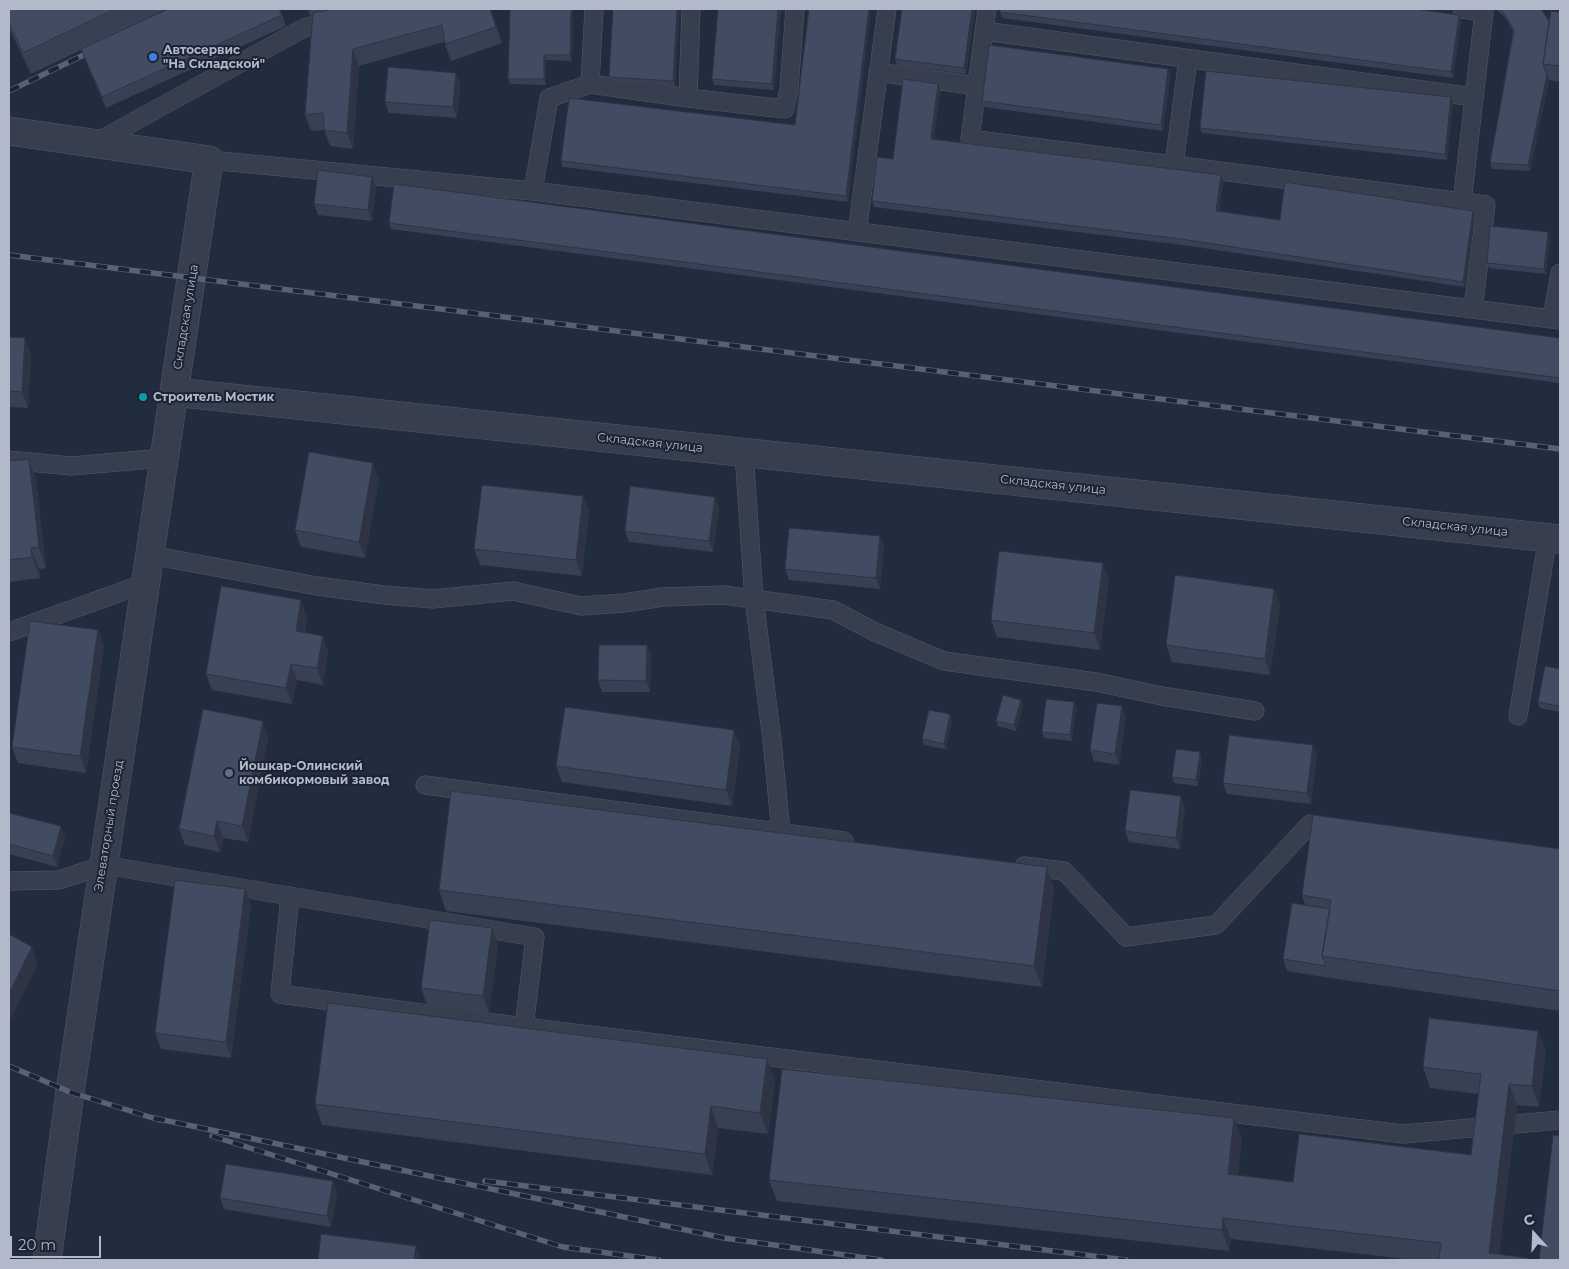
<!DOCTYPE html>
<meta charset="utf-8">
<style>
body{margin:0}
#map{position:relative;width:1569px;height:1269px;overflow:hidden;background:#222c3f;font-family:Montserrat,sans-serif}
canvas{display:block}
.frame{position:absolute;inset:0;border:10px solid #b2b9ca;pointer-events:none}
.north{position:absolute;left:1509px;top:1209px;width:50px;height:50px;-webkit-text-stroke:4px #1c2333;paint-order:stroke;rotate:340deg;font-size:14px;font-weight:700;line-height:20px;text-align:center;color:#b2b9ca}
.north::after{content:'';display:block;margin:auto;width:18px;height:22px;background:#b2b9ca;clip-path:polygon(50% 0,100% 100%,50% 72%,0 100%)}
.scale{position:absolute;left:10px;top:1236px;width:91px;height:22px;box-sizing:border-box;border:2px solid #b2b9ca;border-top:0;padding-left:6px;font-size:15px;line-height:18px;white-space:nowrap;color:#b2b9ca;-webkit-text-stroke:4px #1c2333;paint-order:stroke}
</style>
<div id="map">
<canvas width="1569" height="1269"></canvas>
<div class="frame"></div>
<div class="north">С</div>
<div class="scale">20 m</div>
</div>
<script>
const ctx = document.querySelector('canvas').getContext('2d');
ctx.lineJoin = 'round';
function poly(rows) {
  const path = new Path2D();
  for (const r of rows) {
    path.moveTo(r[0], r[1]);
    for (let i = 2; i < r.length; i += 2) path.lineTo(r[i], r[i + 1]);
  }
  return path;
}
function strokePath(path, color, width, dash) {
  ctx.strokeStyle = color;
  ctx.lineWidth = width;
  ctx.lineCap = dash ? 'butt' : 'round';
  ctx.setLineDash(dash || []);
  ctx.stroke(path);
}
function fillPath(path, color) {
  ctx.fillStyle = color;
  ctx.fill(path, 'evenodd');
}
function drawText(font, color, halo, rows, align = 'center') {
  ctx.font = font + ' Montserrat,sans-serif';
  ctx.lineWidth = 4;
  ctx.setLineDash([]);
  ctx.textBaseline = 'middle';
  ctx.strokeStyle = halo;
  ctx.fillStyle = color;
  for (const [text, x, y, turn = 0] of rows) {
    ctx.save();
    ctx.translate(x, y);
    ctx.rotate((+turn || 0) * Math.PI / 180);
    ctx.textAlign = isNaN(turn) ? turn : align;
    if (halo) ctx.strokeText(text, 0, 0);
    ctx.fillText(text, 0, 0);
    ctx.restore();
  }
}
const lane = poly([
 [987,9,970,139,1486,205,1473,309],
 [984,31,1474,97],
 [878,72,977,86],
 [590,84,594,9],
 [688,98,691,9],
 [95,143,304,28,334,21],
 [209,160,533,191,1560,320],
 [1174,165,1188,59],
 [533,191,549,98,590,84,688,98,785,109,789,89,795,9],
 [1462,202,1484,12,1462,9],
 [857,232,887,9],
 [1552,319,1560,273],
 [744,453,754,599,772,740,781,833],
 [9,460,71,466,164,458],
 [150,555,317,586,384,595,433,599,513,591,581,606,624,603,663,597,724,595,833,610,875,632,944,661,1096,682,1162,696,1255,711],
 [9,632,146,583],
 [1518,716,1548,537],
 [425,785,844,841],
 [1024,866,1064,871,1126,937,1216,925,1310,824,1335,828],
 [9,881,59,880,104,865,535,937,524,1027],
 [290,896,280,994,524,1027,1403,1134,1560,1120]
]);
const street = poly([
 [9,131,209,160,174,392,1560,539],
 [47,1260,70,1092,174,392]
]);
const rail = poly([
 [9,91,94,50],
 [9,255,1560,449],
 [9,1066,70,1092,159,1120],
 [154,1118,724,1238,881,1260],
 [212,1136,563,1247,659,1260],
 [485,1181,1126,1260]
]);
const wall = poly([
 [9,9,166,9,132,26,282,15,286,26,106,108,85,60,81,50,31,74,9,28],
 [308,9,491,9,502,43,451,61,444,42,359,66,353,149,330,146,324,130,311,131,305,115,312,17,311,18],
 [573,9,572,61,546,60,546,85,510,84,508,79],
 [679,9,675,86,611,83,609,77],
 [781,9,774,90,714,85,712,79],
 [809,9,871,9,848,202,563,167,561,161,795,125],
 [902,9,975,9,966,74,897,65,895,59],
 [1496,9,1541,9,1549,21,1560,12,1560,82,1549,80,1530,171,1492,169,1490,163,1513,31,1505,17],
 [1000,12,1459,15,1461,20,1453,78,1002,18],
 [1168,69,1170,75,1163,131,984,107,982,101],
 [460,84,457,118,389,113,385,102],
 [938,84,940,90,934,139,1223,180,1219,211,1280,220,1473,211,1475,216,1465,287,1183,245,874,207,872,201,893,159],
 [1453,103,1447,160,1202,133,1200,128],
 [376,188,372,221,318,215,314,204],
 [389,223,1560,338,1560,383,391,229],
 [1550,238,1546,274,1489,268,1487,263],
 [9,337,25,338,31,355,28,408,9,407],
 [29,459,36,480,46,568,39,569,40,578,9,582,9,461],
 [379,479,365,558,301,547,295,530],
 [583,496,589,512,582,576,480,565,474,549],
 [719,508,713,552,629,542,625,531],
 [884,547,880,589,789,580,785,569],
 [1109,580,1100,650,997,637,991,620],
 [1274,589,1280,605,1270,675,1172,662,1166,645],
 [307,617,305,633,328,652,323,685,297,680,292,704,212,690,206,674],
 [98,630,104,646,86,773,18,763,12,747],
 [647,645,651,656,650,692,602,692,598,680],
 [1560,669,1560,712,1540,708,1538,702],
 [1021,700,1023,706,1016,731,998,726,996,721],
 [1074,702,1076,708,1072,741,1044,738,1042,732],
 [1126,717,1119,765,1094,761,1090,750],
 [952,720,946,749,924,745,922,739],
 [263,721,268,737,248,842,223,838,220,852,185,845,179,829],
 [734,730,740,746,732,806,562,782,556,766],
 [1317,756,1311,804,1227,794,1223,783],
 [1202,758,1198,786,1174,783,1172,777],
 [1185,807,1180,849,1129,842,1125,831],
 [9,813,65,837,57,867,9,854],
 [1560,849,1560,1011,1330,978,1287,971,1283,959,1305,905,1302,895],
 [1054,888,1042,987,446,911,439,890],
 [245,889,251,905,231,1058,161,1049,155,1033],
 [498,944,489,1013,427,1005,421,988],
 [1538,1031,1546,1052,1539,1107,1517,1105,1499,1254,1529,1260,1414,1260,1231,1239,1229,1251,777,1201,769,1180,1242,1139,1238,1175,1293,1182,1471,1155,1479,1094,1430,1088,1423,1067],
 [775,1080,768,1134,718,1128,712,1175,322,1125,315,1104],
 [337,1192,331,1227,224,1209,220,1198]
]);
const shadedWall = poly([
 [490,9,491,9,502,43,496,27],
 [571,9,573,9,572,61,570,55],
 [677,9,679,9,675,86,673,81],
 [778,9,781,9,774,90,772,84],
 [869,9,871,9,848,202,846,196],
 [972,9,975,9,966,74,964,68],
 [1459,15,1461,20,1453,78,1451,72],
 [353,49,359,66,353,149,347,133],
 [544,55,546,60,546,85,544,79],
 [1168,69,1170,75,1163,131,1161,125],
 [456,73,460,84,457,118,453,107],
 [1547,75,1549,80,1530,171,1528,165],
 [938,84,940,90,933,144,931,139],
 [1451,97,1453,103,1447,160,1445,154],
 [1221,175,1223,180,1218,216,1216,211],
 [372,177,376,188,372,221,368,210],
 [1473,211,1475,216,1465,287,1463,282],
 [1548,232,1550,238,1546,274,1544,269],
 [25,338,31,355,28,408,22,392],
 [29,459,36,480,46,568,39,547],
 [373,463,379,479,365,558,359,542],
 [583,496,589,512,582,576,576,560],
 [715,497,719,508,713,552,709,541],
 [880,536,884,547,880,589,876,578],
 [31,548,39,569,40,578,32,557],
 [1103,563,1109,580,1100,650,1094,633],
 [1274,589,1280,605,1270,675,1265,659],
 [301,600,307,617,302,647,296,631],
 [98,630,104,646,86,773,80,756],
 [323,636,328,652,323,685,317,668],
 [647,645,651,656,650,692,646,681],
 [291,664,297,680,292,704,286,688],
 [1021,700,1023,706,1016,731,1014,725],
 [1074,702,1076,708,1072,741,1070,735],
 [1122,706,1126,717,1119,765,1115,754],
 [950,714,952,720,946,749,944,744],
 [263,721,268,737,248,842,242,826],
 [734,730,740,746,732,806,726,790],
 [1313,745,1317,756,1311,804,1307,793],
 [1200,752,1202,758,1198,786,1196,780],
 [1181,796,1185,807,1180,849,1176,838],
 [217,821,223,838,220,852,214,836],
 [61,826,65,837,57,867,53,856],
 [1047,867,1054,888,1042,987,1034,966],
 [245,889,251,905,231,1058,226,1042],
 [492,928,498,944,489,1013,483,996],
 [32,947,38,964,9,1023,9,994],
 [1538,1031,1546,1052,1539,1107,1532,1086],
 [767,1059,775,1080,768,1134,760,1113],
 [1509,1084,1517,1105,1498,1260,1489,1253],
 [711,1106,718,1128,712,1175,705,1154],
 [1234,1118,1242,1139,1236,1195,1228,1174],
 [333,1181,337,1192,331,1227,327,1216],
 [1223,1218,1231,1239,1229,1251,1222,1230],
 [416,1246,421,1260,414,1260]
]);
const building = poly([
 [9,9,115,9,23,53,9,23,9,9],
 [168,9,279,9,282,15,102,97,81,49,168,9],
 [334,9,490,9,496,27,445,44,442,25,353,49,347,133,324,130,323,113,305,115,313,13,334,9],
 [510,9,571,9,570,55,544,55,544,79,508,79,510,9],
 [613,9,677,9,673,81,609,77,613,9],
 [718,9,778,9,772,84,712,79,718,9],
 [809,9,869,9,846,196,561,161,569,98,795,125,809,9],
 [902,9,972,9,964,68,895,59,902,9],
 [1000,9,1414,9,1459,15,1451,72,1000,12,1000,9],
 [1500,9,1541,9,1549,21,1543,64,1547,75,1528,165,1490,163,1514,30,1503,12,1500,9],
 [1551,11,1560,12,1560,66,1543,64,1551,11],
 [989,45,1168,69,1161,125,982,101,989,45],
 [388,67,456,73,453,107,385,102,388,67],
 [1206,71,1451,97,1445,154,1200,128,1206,71],
 [903,79,938,84,931,139,1221,175,1216,211,1280,220,1285,182,1473,211,1463,282,1181,239,872,201,877,157,893,159,903,79],
 [318,170,372,177,368,210,314,204,318,170],
 [394,184,1560,338,1560,378,389,223,394,184],
 [1490,226,1548,232,1544,269,1487,263,1490,226],
 [9,337,25,338,22,392,9,391,9,337],
 [309,452,373,463,359,542,295,530,309,452],
 [29,459,39,547,31,548,32,557,9,560,9,461,29,459],
 [482,485,583,496,576,560,474,549,482,485],
 [630,486,715,497,709,541,625,531,630,486],
 [789,528,880,536,876,578,785,569,789,528],
 [999,551,1103,563,1094,633,991,620,999,551],
 [1175,575,1274,589,1265,659,1166,645,1175,575],
 [221,586,301,600,296,631,323,636,317,668,291,664,286,688,206,674,221,586],
 [30,621,98,630,80,756,12,747,30,621],
 [599,645,647,645,646,681,598,680,599,645],
 [1545,666,1560,669,1560,699,1559,706,1538,702,1545,666],
 [1003,695,1021,700,1014,725,996,721,1003,695],
 [1046,699,1074,702,1070,735,1042,732,1046,699],
 [1097,703,1122,706,1115,754,1090,750,1097,703],
 [565,707,734,730,726,790,556,766,565,707],
 [203,709,263,721,242,826,217,821,214,836,179,829,203,709],
 [929,710,950,714,944,744,922,739,929,710],
 [1229,735,1313,745,1307,793,1223,783,1229,735],
 [1176,749,1200,752,1196,780,1172,777,1176,749],
 [1130,790,1181,796,1176,838,1125,831,1130,790],
 [451,791,1047,867,1034,966,439,890,451,791],
 [9,813,61,826,53,856,9,844,9,813],
 [1313,815,1560,849,1560,991,1322,956,1331,900,1302,895,1313,815],
 [175,880,245,889,226,1042,155,1033,175,880],
 [1292,903,1330,909,1322,956,1326,966,1283,959,1292,903],
 [430,920,492,928,483,996,421,988,430,920],
 [9,934,32,947,9,994,9,934],
 [328,1003,767,1059,760,1113,711,1106,705,1154,315,1104,328,1003],
 [1429,1018,1538,1031,1532,1086,1509,1084,1489,1253,1528,1258,1528,1260,1439,1260,1441,1243,1223,1218,1222,1230,769,1180,782,1069,1234,1118,1228,1174,1293,1182,1299,1134,1471,1155,1481,1074,1423,1067,1429,1018],
 [1553,1135,1560,1136,1560,1260,1539,1260,1553,1135],
 [226,1164,333,1181,327,1216,220,1198,226,1164],
 [321,1234,416,1246,414,1260,318,1260,321,1234]
]);
const markers = [
 [153,57,5,"#3f7fe0"],
 [143,397,5,"#0f9aa8"],
 [229,773,5,"#5c6f8a"]
];
const poiNames = [
 ["Автосервис",163,50],
 ["\"На Складской\"",163,64],
 ["Строитель Мостик",153,397],
 ["Йошкар-Олинский",239,766],
 ["комбикормовый завод",239,780]
];
const streetNames = [
 ["Складская улица",186,317,-81],
 ["Складская улица",650,443,6],
 ["Складская улица",1053,485,6],
 ["Складская улица",1455,527,6],
 ["Элеваторный проезд",109,826,-81]
];
strokePath(lane, '#525969', 19);
strokePath(street, '#525969', 29);
strokePath(lane, '#373e4e', 18);
strokePath(street, '#373e4e', 28);
strokePath(rail, '#586276', 5.5);
strokePath(rail, '#1c2333', 4, [11]);
fillPath(wall, '#384053');
fillPath(shadedWall, '#2e3444');
fillPath(building, '#414b61');
strokePath(building, '#2e3444', 1);
for (const [x, y, r, color] of markers) {
  const dot = new Path2D();
  dot.arc(x, y, r, 0, 2 * Math.PI);
  ctx.fillStyle = color;
  ctx.fill(dot);
  strokePath(dot, '#1c2333', 2);
}
drawText('bold 12px', '#b2b9ca', '#1c2333', poiNames, 'left');
drawText('12px', '#b2b9ca', '#1c2333', streetNames);
</script>
